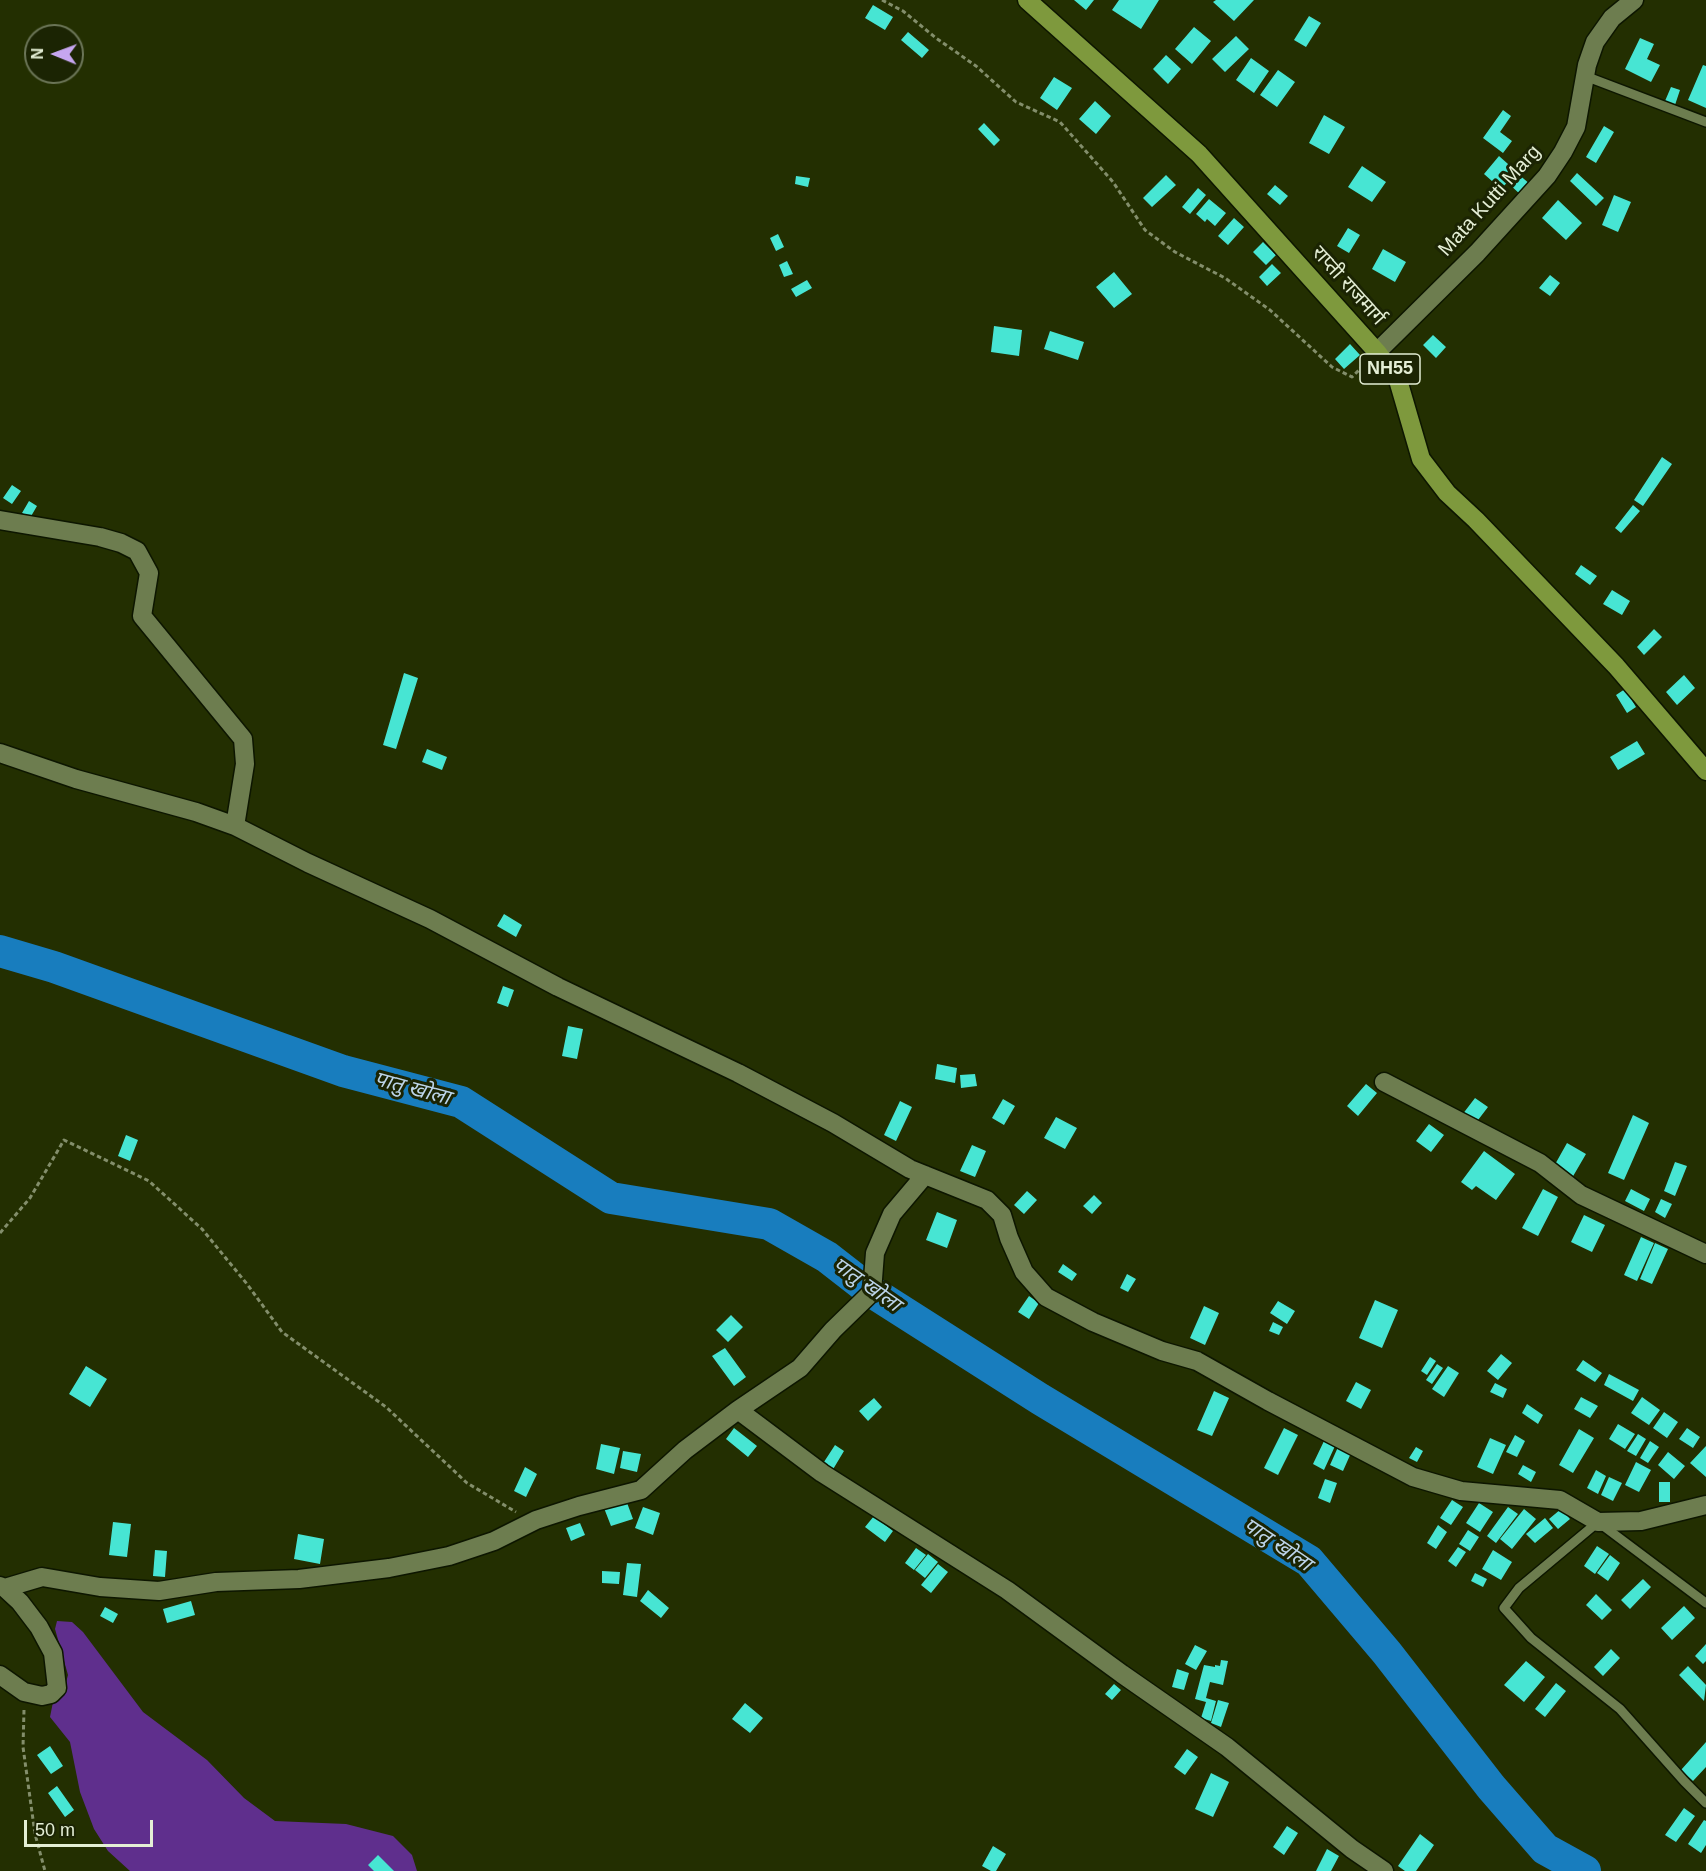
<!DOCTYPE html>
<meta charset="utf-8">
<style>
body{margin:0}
#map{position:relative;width:1706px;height:1871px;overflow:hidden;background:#232f01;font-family:Arial,sans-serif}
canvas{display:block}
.north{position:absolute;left:24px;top:24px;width:60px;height:60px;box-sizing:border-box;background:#1b2403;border:2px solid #6b7557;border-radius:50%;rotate:271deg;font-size:16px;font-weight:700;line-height:24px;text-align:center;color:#e4eed5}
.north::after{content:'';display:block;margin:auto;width:21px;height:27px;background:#c6a6f0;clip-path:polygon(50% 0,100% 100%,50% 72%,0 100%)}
.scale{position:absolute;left:24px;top:1820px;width:129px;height:27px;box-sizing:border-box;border:3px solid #e4eed5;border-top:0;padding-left:8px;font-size:18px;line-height:21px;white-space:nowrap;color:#e4eed5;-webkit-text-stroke:4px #1b2403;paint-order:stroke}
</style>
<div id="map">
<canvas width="1706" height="1871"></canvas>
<div class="north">N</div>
<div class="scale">50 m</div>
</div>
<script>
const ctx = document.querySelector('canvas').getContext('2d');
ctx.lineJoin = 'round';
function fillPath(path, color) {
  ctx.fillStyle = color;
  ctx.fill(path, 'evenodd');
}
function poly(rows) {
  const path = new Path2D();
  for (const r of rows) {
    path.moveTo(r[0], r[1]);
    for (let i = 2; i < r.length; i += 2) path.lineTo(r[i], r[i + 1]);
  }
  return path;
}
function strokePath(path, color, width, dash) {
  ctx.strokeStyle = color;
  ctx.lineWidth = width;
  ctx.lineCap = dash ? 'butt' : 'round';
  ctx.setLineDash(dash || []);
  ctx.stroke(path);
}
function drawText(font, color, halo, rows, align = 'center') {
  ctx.font = font + ' Arial,"Noto Sans Devanagari",sans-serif';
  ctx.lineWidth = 6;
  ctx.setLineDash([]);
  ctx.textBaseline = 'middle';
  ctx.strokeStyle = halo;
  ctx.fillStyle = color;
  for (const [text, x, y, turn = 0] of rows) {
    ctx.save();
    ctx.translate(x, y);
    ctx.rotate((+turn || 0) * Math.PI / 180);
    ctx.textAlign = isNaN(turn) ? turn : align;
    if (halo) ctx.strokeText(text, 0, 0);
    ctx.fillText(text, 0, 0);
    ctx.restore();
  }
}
const green = poly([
 [57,1621,72,1622,83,1632,143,1712,207,1760,244,1798,275,1821,346,1824,393,1836,412,1855,417,1871,130,1871,108,1851,94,1829,80,1792,70,1742,50,1717,53,1702,64,1690,68,1675,55,1629]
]);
const river = poly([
 [0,951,54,967,343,1071,461,1102,611,1198,769,1224,827,1257,872,1292,1040,1399,1309,1561,1387,1653,1491,1787,1545,1849,1585,1871]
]);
const building = poly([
 [1074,0,1094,0,1086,10],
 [1119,0,1159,0,1141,29,1112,10],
 [1216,0,1254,0,1234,21,1213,2],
 [873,5,893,17,885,30,865,18],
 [1309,16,1321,23,1306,47,1294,40],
 [1194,27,1211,41,1192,64,1175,49],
 [908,32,929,50,922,58,901,40],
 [1236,36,1249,49,1225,72,1212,59],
 [1640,38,1654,44,1647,59,1660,65,1651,82,1625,69],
 [1166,55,1181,69,1168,84,1153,69],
 [1251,58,1269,71,1254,93,1236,80],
 [1703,65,1706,66,1706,108,1688,100],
 [1278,70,1295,82,1277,107,1260,95],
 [1054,77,1072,88,1057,110,1040,98],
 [1671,87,1680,90,1675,105,1665,101],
 [1095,101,1111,116,1096,134,1079,119],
 [1503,110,1511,116,1500,132,1512,141,1503,153,1483,138],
 [1324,115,1345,127,1329,154,1309,143],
 [984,123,1000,140,994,146,978,129],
 [1604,126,1614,132,1596,163,1586,157],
 [1499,156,1517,172,1501,189,1484,174],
 [1362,166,1386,182,1372,202,1348,187],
 [1517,173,1531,185,1522,196,1508,183],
 [1577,173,1604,198,1596,206,1570,181],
 [1166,175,1176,185,1152,207,1143,198],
 [796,176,810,178,808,187,795,184],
 [1275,185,1288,196,1280,205,1267,194],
 [1198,188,1206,195,1190,214,1182,207],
 [1614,195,1631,202,1618,232,1602,225],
 [1209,199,1226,213,1215,226,1207,219,1205,222,1196,214],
 [1558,200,1582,223,1566,240,1542,218],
 [1234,218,1244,227,1228,245,1218,236],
 [1348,228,1360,235,1349,253,1337,246],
 [778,234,784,247,776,251,770,238],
 [1263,242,1276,255,1266,265,1253,252],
 [1383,249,1406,262,1395,282,1372,269],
 [787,261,793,274,784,277,779,265],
 [1272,264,1281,273,1267,286,1259,277],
 [1114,272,1132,294,1114,308,1096,287],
 [1550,275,1560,283,1550,296,1539,288],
 [807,280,812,288,796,297,791,289],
 [994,326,1022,330,1019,356,991,352],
 [1050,331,1084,342,1078,360,1044,349],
 [1433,335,1446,347,1436,358,1423,345],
 [1350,344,1360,355,1344,369,1335,359],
 [1662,457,1672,464,1643,506,1634,500],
 [12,485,21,491,12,504,3,498],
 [29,501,37,506,30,518,22,513],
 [1633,505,1640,511,1621,533,1615,528],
 [1581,565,1597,576,1590,585,1575,574],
 [1612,590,1630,601,1622,615,1603,604],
 [1654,629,1662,637,1644,655,1637,647],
 [404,673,418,678,396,749,383,745],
 [1684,675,1695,688,1677,705,1666,692],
 [1625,689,1636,707,1627,713,1616,695],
 [1637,741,1645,754,1618,770,1610,757],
 [427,749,447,757,442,770,422,762],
 [504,914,522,925,516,937,497,926],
 [503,986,514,990,508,1007,497,1003],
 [568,1026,583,1029,577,1059,562,1056],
 [937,1064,957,1068,955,1083,935,1079],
 [975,1074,977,1086,961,1088,960,1075],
 [1366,1084,1377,1093,1358,1116,1347,1106],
 [1475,1098,1488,1107,1475,1124,1462,1115],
 [1003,1099,1015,1106,1004,1125,992,1118],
 [900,1101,912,1107,896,1141,884,1135],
 [1633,1115,1649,1123,1624,1180,1608,1173],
 [1056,1117,1077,1128,1065,1149,1044,1138],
 [1429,1124,1444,1135,1431,1152,1416,1141],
 [126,1135,138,1140,130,1161,118,1156],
 [1567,1143,1586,1154,1572,1178,1553,1168],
 [972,1145,986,1151,975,1177,960,1171],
 [1484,1151,1515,1174,1496,1200,1476,1186,1472,1190,1461,1182],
 [1675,1162,1687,1166,1675,1196,1664,1191],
 [1543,1189,1558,1197,1538,1236,1522,1228],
 [1631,1189,1650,1199,1644,1211,1625,1201],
 [1027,1191,1037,1200,1024,1214,1014,1205],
 [1094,1195,1102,1203,1092,1214,1083,1206],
 [1661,1199,1672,1204,1665,1218,1655,1212],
 [937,1212,957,1220,947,1248,926,1240],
 [1584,1215,1605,1225,1592,1252,1571,1242],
 [1641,1237,1654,1243,1637,1281,1624,1275],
 [1655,1243,1668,1249,1652,1284,1640,1279],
 [1063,1264,1077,1274,1072,1281,1058,1272],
 [1127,1274,1136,1279,1128,1292,1120,1288],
 [1029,1296,1039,1303,1029,1319,1018,1312],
 [1375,1300,1398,1310,1382,1348,1359,1338],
 [1278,1301,1295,1311,1287,1324,1270,1313],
 [1204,1306,1219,1313,1205,1345,1190,1338],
 [731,1315,743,1327,728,1342,716,1330],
 [1273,1322,1283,1327,1279,1335,1269,1331],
 [725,1348,746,1377,734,1386,712,1356],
 [1501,1354,1512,1363,1498,1380,1487,1371],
 [1430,1357,1436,1361,1427,1375,1421,1371],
 [1583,1360,1602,1373,1595,1382,1576,1370],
 [1437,1364,1443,1368,1432,1384,1426,1380],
 [86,1366,107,1379,90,1407,69,1394],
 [1448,1366,1459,1373,1444,1397,1432,1389],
 [1609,1374,1639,1390,1633,1401,1604,1385],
 [1356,1382,1371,1390,1361,1409,1346,1401],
 [1495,1383,1507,1389,1503,1398,1490,1392],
 [1214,1391,1229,1398,1212,1436,1197,1430],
 [1581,1397,1598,1406,1590,1418,1574,1409],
 [1642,1397,1660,1410,1649,1425,1631,1413],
 [874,1398,882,1407,868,1421,859,1411],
 [1527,1404,1543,1415,1538,1424,1522,1413],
 [1664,1412,1678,1422,1667,1438,1653,1428],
 [1618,1424,1635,1434,1625,1449,1609,1439],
 [734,1428,757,1446,748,1457,726,1439],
 [1284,1428,1298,1435,1278,1475,1264,1468],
 [1687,1428,1700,1437,1693,1448,1679,1439],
 [1579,1429,1594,1438,1573,1473,1559,1465],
 [1638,1434,1646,1439,1636,1456,1627,1451],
 [1515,1435,1525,1441,1517,1457,1506,1452],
 [1490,1438,1506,1445,1493,1474,1477,1467],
 [1324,1441,1335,1446,1324,1470,1313,1464],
 [1650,1441,1659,1447,1648,1463,1640,1458],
 [601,1444,620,1448,614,1474,596,1469],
 [835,1445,844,1451,832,1471,822,1465],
 [1706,1446,1706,1477,1690,1463],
 [1338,1447,1351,1453,1343,1471,1330,1465],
 [1416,1447,1423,1451,1417,1462,1409,1458],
 [623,1451,641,1454,637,1472,620,1468],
 [1668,1452,1685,1466,1674,1479,1658,1465],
 [1636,1462,1651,1470,1639,1492,1625,1485],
 [1523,1465,1536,1472,1531,1482,1518,1474],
 [525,1467,537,1474,526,1497,514,1491],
 [1596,1470,1606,1476,1598,1494,1587,1488],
 [1609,1477,1622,1483,1613,1501,1601,1495],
 [1325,1479,1337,1483,1330,1503,1318,1498],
 [1659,1482,1670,1482,1670,1502,1659,1502],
 [626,1500,633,1519,611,1526,604,1508],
 [1452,1500,1463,1507,1451,1525,1440,1518],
 [1479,1503,1493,1512,1480,1532,1466,1523],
 [643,1507,660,1513,653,1535,635,1528],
 [1508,1507,1518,1514,1496,1543,1487,1536],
 [1524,1509,1536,1519,1512,1549,1500,1539],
 [1561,1509,1570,1519,1558,1529,1549,1519],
 [874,1516,893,1531,885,1542,865,1527],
 [1545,1518,1553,1528,1535,1543,1526,1534],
 [113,1522,131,1524,127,1557,109,1555],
 [580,1523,585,1535,571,1541,566,1528],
 [1438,1525,1447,1532,1436,1549,1427,1543],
 [1468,1530,1479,1537,1470,1551,1459,1544],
 [298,1534,324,1539,320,1564,294,1559],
 [1597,1546,1609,1554,1595,1574,1584,1566],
 [1458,1547,1466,1552,1456,1567,1448,1561],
 [916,1548,926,1555,914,1570,905,1563],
 [155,1550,167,1551,165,1577,153,1576],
 [1493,1550,1512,1562,1501,1580,1482,1569],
 [928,1554,938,1562,925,1578,915,1570],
 [1610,1555,1620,1563,1608,1581,1597,1573],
 [627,1563,641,1564,637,1597,623,1595],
 [938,1564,948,1572,931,1593,921,1585],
 [602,1571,620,1572,619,1584,602,1583],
 [1475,1573,1487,1579,1483,1587,1471,1581],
 [1643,1579,1651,1587,1630,1609,1621,1600],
 [648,1590,669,1608,661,1618,640,1601],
 [1596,1594,1612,1610,1602,1620,1586,1605],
 [191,1601,195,1615,167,1623,163,1609],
 [1684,1606,1695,1618,1672,1640,1661,1628],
 [105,1607,118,1614,113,1623,100,1616],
 [1706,1644,1706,1661,1703,1664,1695,1656],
 [1195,1645,1207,1651,1196,1670,1185,1664],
 [1611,1649,1620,1658,1603,1676,1594,1667],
 [1221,1660,1228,1661,1223,1685,1210,1682,1206,1698,1216,1701,1211,1721,1201,1718,1206,1702,1195,1699,1204,1665,1215,1667,1215,1665,1220,1666],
 [1526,1661,1545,1677,1524,1702,1504,1685],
 [1688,1666,1706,1685,1704,1701,1679,1675],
 [1177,1669,1189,1673,1184,1690,1172,1687],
 [1556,1683,1566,1691,1545,1717,1535,1709],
 [1114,1684,1121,1690,1112,1700,1105,1694],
 [1218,1700,1229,1703,1221,1727,1211,1723],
 [745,1703,763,1718,750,1733,732,1719],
 [1706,1742,1706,1767,1693,1781,1681,1770],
 [50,1746,63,1766,51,1774,37,1755],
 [1187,1749,1198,1757,1185,1775,1174,1767],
 [1211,1773,1229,1782,1213,1817,1195,1809],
 [57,1786,74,1810,65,1817,48,1793],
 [1684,1808,1695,1816,1676,1842,1665,1835],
 [1704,1820,1706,1821,1706,1845,1701,1853,1688,1844],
 [1287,1826,1298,1833,1284,1855,1273,1847],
 [1420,1834,1434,1845,1416,1871,1405,1871,1398,1866],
 [993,1846,1006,1854,996,1871,991,1871,982,1866],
 [1327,1849,1339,1856,1331,1871,1316,1871],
 [378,1855,394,1871,374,1871,368,1865]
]);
const path = poly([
 [882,0,903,11,936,38,976,66,1016,102,1060,122,1113,182,1145,230,1175,252,1225,278,1270,310,1332,367,1352,377,1365,364],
 [0,1233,30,1198,64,1140,149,1181,202,1229,247,1284,282,1332,386,1407,467,1483,516,1512],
 [24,1710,23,1747,35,1834,45,1871]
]);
const lane = poly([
 [1585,76,1706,122],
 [1706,1603,1598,1522,1519,1588,1504,1608,1531,1638,1620,1709,1684,1781,1706,1803]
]);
const street = poly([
 [1377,352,1477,253,1547,176,1563,152,1576,127,1587,65,1595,42,1612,18,1634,0],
 [0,520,100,537,121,543,137,551,149,573,142,616,243,739,245,764,235,826],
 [0,753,76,779,196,812,235,826,308,863,430,919,558,987,738,1073,833,1123,910,1169,987,1200,1002,1215,1009,1238,1024,1272,1046,1297,1093,1322,1162,1351,1197,1361,1268,1401,1413,1477,1461,1491,1560,1500,1598,1522,1641,1521,1706,1505],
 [1384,1082,1540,1163,1581,1195,1706,1254],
 [738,1410,800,1368,833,1330,872,1292,875,1253,892,1214,925,1175],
 [0,1586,5,1588,42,1577,100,1587,159,1591,216,1582,299,1579,389,1568,449,1556,494,1541,536,1520,579,1506,641,1490,685,1450,738,1410,822,1473,1007,1590,1122,1674,1227,1747,1352,1849,1384,1871],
 [0,1675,24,1692,42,1696,51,1694,57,1688,53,1653,39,1627,20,1602,5,1588]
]);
const primary = poly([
 [1027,0,1199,154,1377,352,1398,380,1421,459,1447,493,1476,520,1616,666,1706,771]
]);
const shields = [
 [1390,369,60]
];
const shieldNames = [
 ["NH55",1390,369]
];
const streetNames = [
 ["Mata Kutti Marg",1490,201,-48],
 ["राप्ती राजमार्ग",1348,286,48]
];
const waterNames = [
 ["पातु खोला",412,1089,15],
 ["पातु खोला",866,1285,35],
 ["पातु खोला",1277,1545,34]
];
fillPath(green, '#5f2f8d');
strokePath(river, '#187dbe', 32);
fillPath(building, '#47e5d3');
strokePath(lane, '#0d1600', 12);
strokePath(street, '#0d1600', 21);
strokePath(primary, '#0d1600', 21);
strokePath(path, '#838e6b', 3, [4.5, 3]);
strokePath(lane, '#6d7d4f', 9);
strokePath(street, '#6d7d4f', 18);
strokePath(primary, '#7e993d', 18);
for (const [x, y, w] of shields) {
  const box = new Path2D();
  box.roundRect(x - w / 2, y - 15, w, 30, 4.5);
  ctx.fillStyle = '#1b2403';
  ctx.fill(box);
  strokePath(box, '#e4eed5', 1.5);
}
drawText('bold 18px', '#e4eed5', null, shieldNames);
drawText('20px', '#e4eed5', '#1b2403', streetNames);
drawText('italic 21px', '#bcd4e9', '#1b2403', waterNames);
</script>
